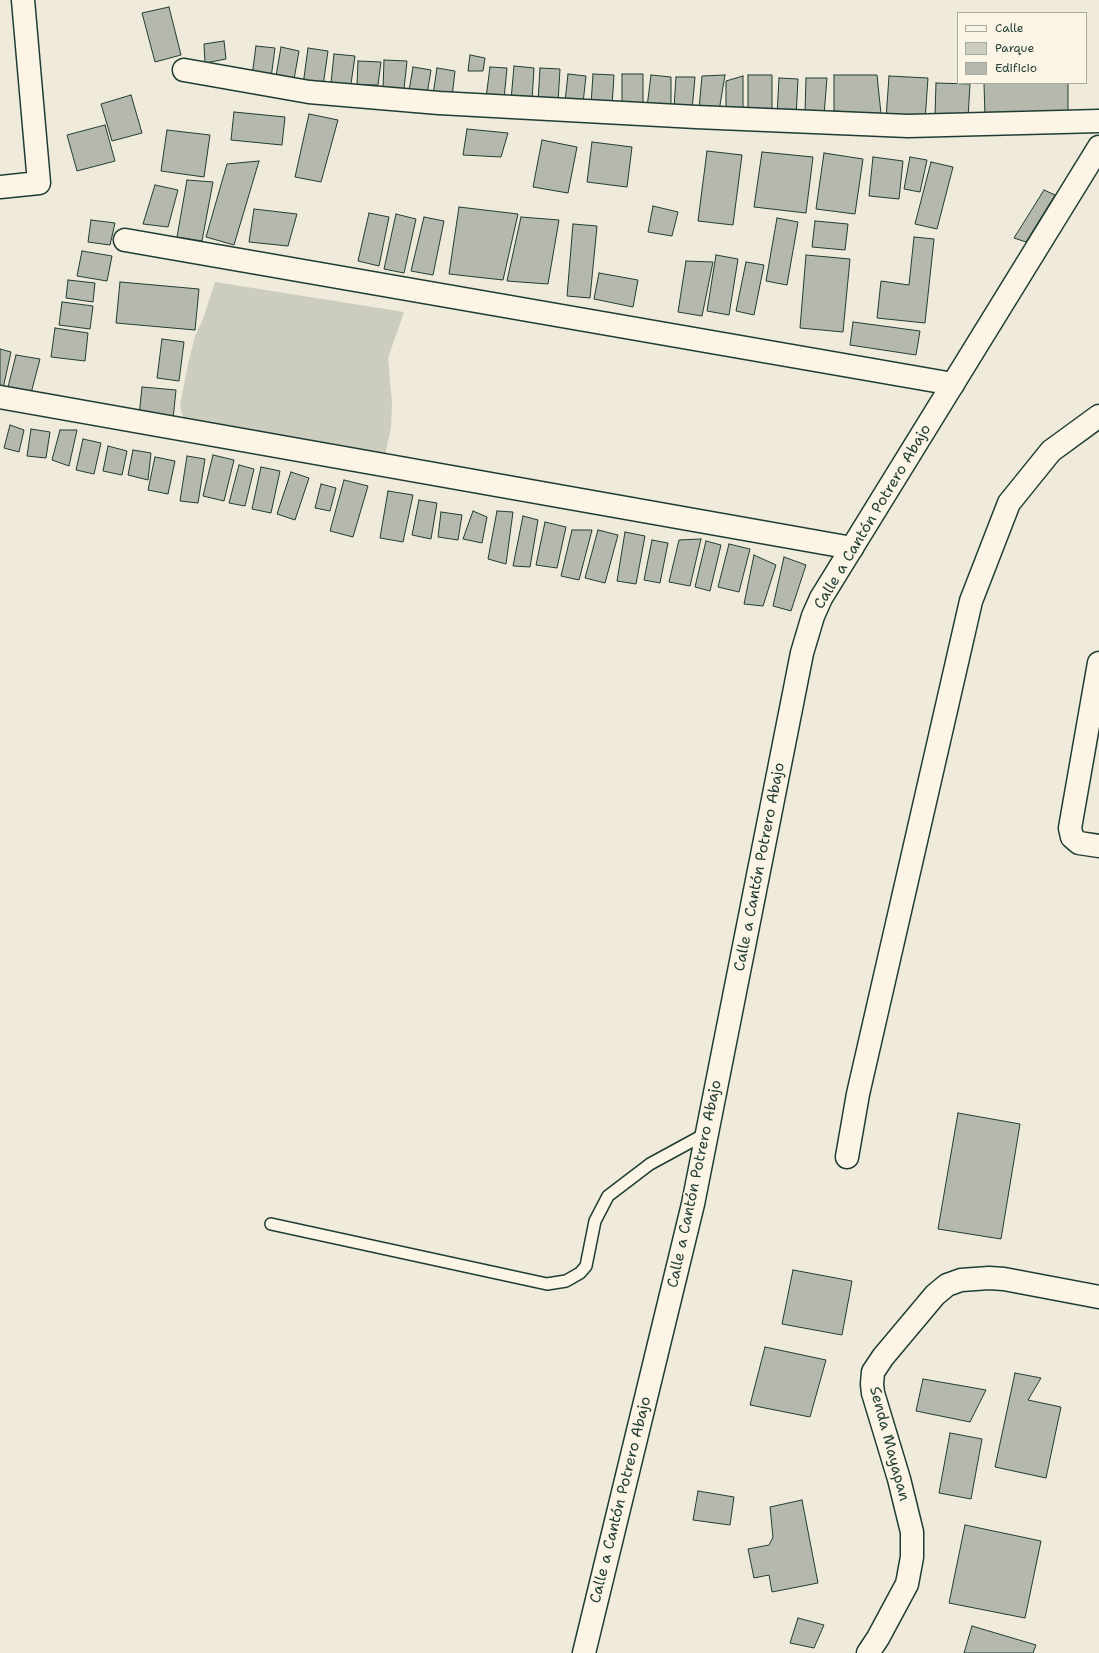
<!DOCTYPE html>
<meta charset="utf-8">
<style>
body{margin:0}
#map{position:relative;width:1099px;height:1653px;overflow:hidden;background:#efeada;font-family:"Shantell Sans",sans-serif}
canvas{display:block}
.legend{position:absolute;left:957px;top:12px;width:130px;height:72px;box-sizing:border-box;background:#fcf5e5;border:1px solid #a4ab9e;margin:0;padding:5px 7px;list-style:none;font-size:12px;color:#1f3d34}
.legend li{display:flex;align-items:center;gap:8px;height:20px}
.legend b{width:20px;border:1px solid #a4ab9e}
</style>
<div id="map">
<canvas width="1099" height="1653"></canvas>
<ul class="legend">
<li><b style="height:5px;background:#fcf5e5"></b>Calle</li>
<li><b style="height:11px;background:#cccdbf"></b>Parque</li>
<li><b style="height:11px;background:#b5b9ad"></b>Edificio</li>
</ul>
</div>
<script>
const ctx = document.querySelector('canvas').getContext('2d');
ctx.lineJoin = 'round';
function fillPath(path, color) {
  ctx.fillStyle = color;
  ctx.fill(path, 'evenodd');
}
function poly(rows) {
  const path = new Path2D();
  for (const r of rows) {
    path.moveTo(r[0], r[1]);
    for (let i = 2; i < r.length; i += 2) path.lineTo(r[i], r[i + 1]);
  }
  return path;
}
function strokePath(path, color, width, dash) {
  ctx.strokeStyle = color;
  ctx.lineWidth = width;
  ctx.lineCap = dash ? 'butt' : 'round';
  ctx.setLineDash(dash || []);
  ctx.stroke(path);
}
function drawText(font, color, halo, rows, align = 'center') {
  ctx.font = font + ' "Shantell Sans",sans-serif';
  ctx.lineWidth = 3.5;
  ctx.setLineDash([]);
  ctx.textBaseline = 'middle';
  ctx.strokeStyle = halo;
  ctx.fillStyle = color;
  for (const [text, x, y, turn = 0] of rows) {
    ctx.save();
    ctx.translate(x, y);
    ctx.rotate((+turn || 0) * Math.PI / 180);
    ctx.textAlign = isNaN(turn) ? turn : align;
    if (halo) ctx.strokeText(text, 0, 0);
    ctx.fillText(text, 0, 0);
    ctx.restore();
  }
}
const green = poly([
 [215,282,404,312,388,358,392,403,391,427,385,456,183,419,180,405,188,364,195,336,203,319]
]);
const building = poly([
 [169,7,181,55,155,62,142,13,169,7],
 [224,41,226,59,205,63,204,44,224,41],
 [256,46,275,48,271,78,252,76,256,46],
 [281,47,299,51,293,85,275,82,281,47],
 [308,48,328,51,323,86,303,85,308,48],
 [334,54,355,56,351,84,331,83,334,54],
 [470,55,485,58,483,71,468,71,470,55],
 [384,60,407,61,404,89,383,89,384,60],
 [358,61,381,62,378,85,357,85,358,61],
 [514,66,534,68,532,101,511,100,514,66],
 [413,67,431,70,427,94,409,91,413,67],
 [490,67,507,68,504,99,486,98,490,67],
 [437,68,455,71,452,97,433,95,437,68],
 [540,68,560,69,558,103,538,102,540,68],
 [568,74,586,76,583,103,565,102,568,74],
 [593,74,614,75,612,106,591,105,593,74],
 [622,74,643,74,643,105,622,105,622,74],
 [651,75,671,77,671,110,647,107,651,75],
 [725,75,719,111,699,109,702,76,725,75],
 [748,75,772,75,772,116,748,116,748,75],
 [834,75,877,75,881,114,834,111,834,75],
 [743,76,743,110,726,110,726,81,743,76],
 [889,76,928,78,925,121,886,119,889,76],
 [676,77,695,77,692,110,674,108,676,77],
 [779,78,798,79,796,117,777,116,779,78],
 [806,78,827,78,824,115,805,113,806,78],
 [936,83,970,84,968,118,935,116,936,83],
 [984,83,1068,83,1068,116,985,118,984,83],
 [131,95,142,133,112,141,101,104,131,95],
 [234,112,285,117,282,145,231,140,234,112],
 [309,114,338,120,321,182,295,177,309,114],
 [105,125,115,161,77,171,67,135,105,125],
 [467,129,508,133,501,157,463,155,467,129],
 [167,130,210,135,204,177,161,171,167,130],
 [542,140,577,147,568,193,533,187,542,140],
 [592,142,632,147,627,187,587,182,592,142],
 [707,151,742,155,733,225,698,221,707,151],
 [762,152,813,157,806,213,754,207,762,152],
 [824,153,863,159,855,214,816,209,824,153],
 [873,157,903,161,899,199,869,196,873,157],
 [910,157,927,160,920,192,904,189,910,157],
 [259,161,234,245,206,237,227,164,259,161],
 [931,162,953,167,937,229,915,224,931,162],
 [187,180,213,182,202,241,177,237,187,180],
 [155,185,178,190,168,227,143,224,155,185],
 [1044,190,1055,195,1026,242,1014,238,1044,190],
 [653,206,678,212,672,236,648,232,653,206],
 [459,207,518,214,503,280,449,274,459,207],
 [254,209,297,214,288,246,249,242,254,209],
 [369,213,389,217,379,266,358,261,369,213],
 [396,214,416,219,404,273,384,269,396,214],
 [424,217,444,221,433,275,411,271,424,217],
 [521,217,559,220,548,284,507,281,521,217],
 [777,218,798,222,787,285,766,281,777,218],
 [91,220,115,223,110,245,88,242,91,220],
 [815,221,848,224,845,250,812,247,815,221],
 [573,224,597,226,590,298,567,296,573,224],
 [914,237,934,239,925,323,877,318,881,281,909,285,914,237],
 [82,251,112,256,107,281,77,276,82,251],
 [716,255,738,259,729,315,707,311,716,255],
 [806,255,850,259,843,332,800,328,806,255],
 [686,261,713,262,702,316,678,312,686,261],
 [746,262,764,265,754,315,736,311,746,262],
 [599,273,638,280,633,307,594,299,599,273],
 [68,280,95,283,93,302,66,298,68,280],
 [120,282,199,289,195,330,116,323,120,282],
 [62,302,93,306,90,329,59,325,62,302],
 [853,322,920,331,916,355,850,345,853,322],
 [55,328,88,333,85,361,51,357,55,328],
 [162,339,184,342,179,381,157,378,162,339],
 [0,349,11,352,2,393,0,393,0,349],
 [16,355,40,359,30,397,7,391,16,355],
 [142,387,176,390,173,419,139,416,142,387],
 [10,425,24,430,19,452,4,448,10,425],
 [31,429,50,432,46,458,27,456,31,429],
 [60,430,77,430,69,466,52,460,60,430],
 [83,439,101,443,94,474,76,470,83,439],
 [108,446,127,451,122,475,103,471,108,446],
 [133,450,151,453,148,480,128,475,133,450],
 [213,455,234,460,224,501,203,496,213,455],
 [187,456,205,459,198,503,180,501,187,456],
 [155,457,175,461,168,494,148,490,155,457],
 [239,465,254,469,245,506,229,503,239,465],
 [261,467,280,471,271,513,252,509,261,467],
 [291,472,309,478,295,520,277,514,291,472],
 [344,480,368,486,353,537,330,531,344,480],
 [321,484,336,488,330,511,315,508,321,484],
 [388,491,413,495,403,542,380,538,388,491],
 [419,500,437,503,431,539,412,535,419,500],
 [473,511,487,517,482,543,463,539,473,511],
 [497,511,513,512,506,564,488,559,497,511],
 [441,512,462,515,458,540,438,537,441,512],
 [523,516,538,520,530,567,513,566,523,516],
 [545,522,566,527,557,568,536,565,545,522],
 [572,530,592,530,579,580,561,576,572,530],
 [598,530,618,535,605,583,585,578,598,530],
 [625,532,645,536,636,584,617,581,625,532],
 [701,539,690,586,669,582,679,540,701,539],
 [652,540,668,543,660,583,644,580,652,540],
 [706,541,721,545,710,591,695,587,706,541],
 [729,544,750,549,739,592,718,587,729,544],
 [754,555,776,565,763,606,744,604,754,555],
 [784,557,806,565,791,611,773,606,784,557],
 [958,1113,1020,1124,1001,1239,938,1229,958,1113],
 [793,1270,852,1281,842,1335,782,1324,793,1270],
 [765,1347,826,1360,810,1417,750,1405,765,1347],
 [1015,1373,1041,1378,1028,1400,1061,1407,1046,1478,995,1467,1015,1373],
 [923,1379,986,1390,970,1422,916,1411,923,1379],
 [950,1433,982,1439,971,1499,939,1493,950,1433],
 [698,1491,734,1497,730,1525,693,1520,698,1491],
 [802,1500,818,1583,772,1592,769,1575,754,1578,748,1549,769,1545,773,1537,770,1507,802,1500],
 [965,1525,1041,1541,1025,1618,949,1603,965,1525],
 [798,1618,824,1625,814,1648,790,1643,798,1618],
 [972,1626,1036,1645,1033,1653,964,1653,972,1626]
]);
const service = poly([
 [271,1224,547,1284,566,1281,580,1273,586,1266,595,1221,608,1196,650,1164,707,1133]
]);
const minor = poly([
 [184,70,309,92,439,103,696,117,908,126,1099,121],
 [0,187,39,183,23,0],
 [125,240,953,384],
 [0,397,852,548],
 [1099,663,1070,828,1072,837,1079,843,1099,846],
 [847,1157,858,1094,971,601,1009,503,1051,451,1099,416],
 [868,1653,878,1638,907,1584,912,1557,912,1532,899,1479,873,1393,872,1384,873,1372,883,1357,935,1295,947,1285,961,1280,989,1278,1004,1279,1099,1297]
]);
const tertiary = poly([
 [584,1653,693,1204,802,653,813,616,821,598,1099,147]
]);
const streetNames = [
 ["Calle a Cantón Potrero Abajo",873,517,-59],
 ["Calle a Cantón Potrero Abajo",760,867,-79],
 ["Calle a Cantón Potrero Abajo",695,1184,-78],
 ["Senda Mayapan",889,1444,75],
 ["Calle a Cantón Potrero Abajo",621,1500,-76]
];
fillPath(green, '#cccdbf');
fillPath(building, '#b5b9ad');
strokePath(building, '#1f3d34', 1);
strokePath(service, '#1f3d34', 14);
strokePath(minor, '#1f3d34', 25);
strokePath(tertiary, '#1f3d34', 25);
strokePath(service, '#fcf5e5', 11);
strokePath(minor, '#fcf5e5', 22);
strokePath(tertiary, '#fcf5e5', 22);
drawText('15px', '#1f3d34', '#fcf5e5', streetNames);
</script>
